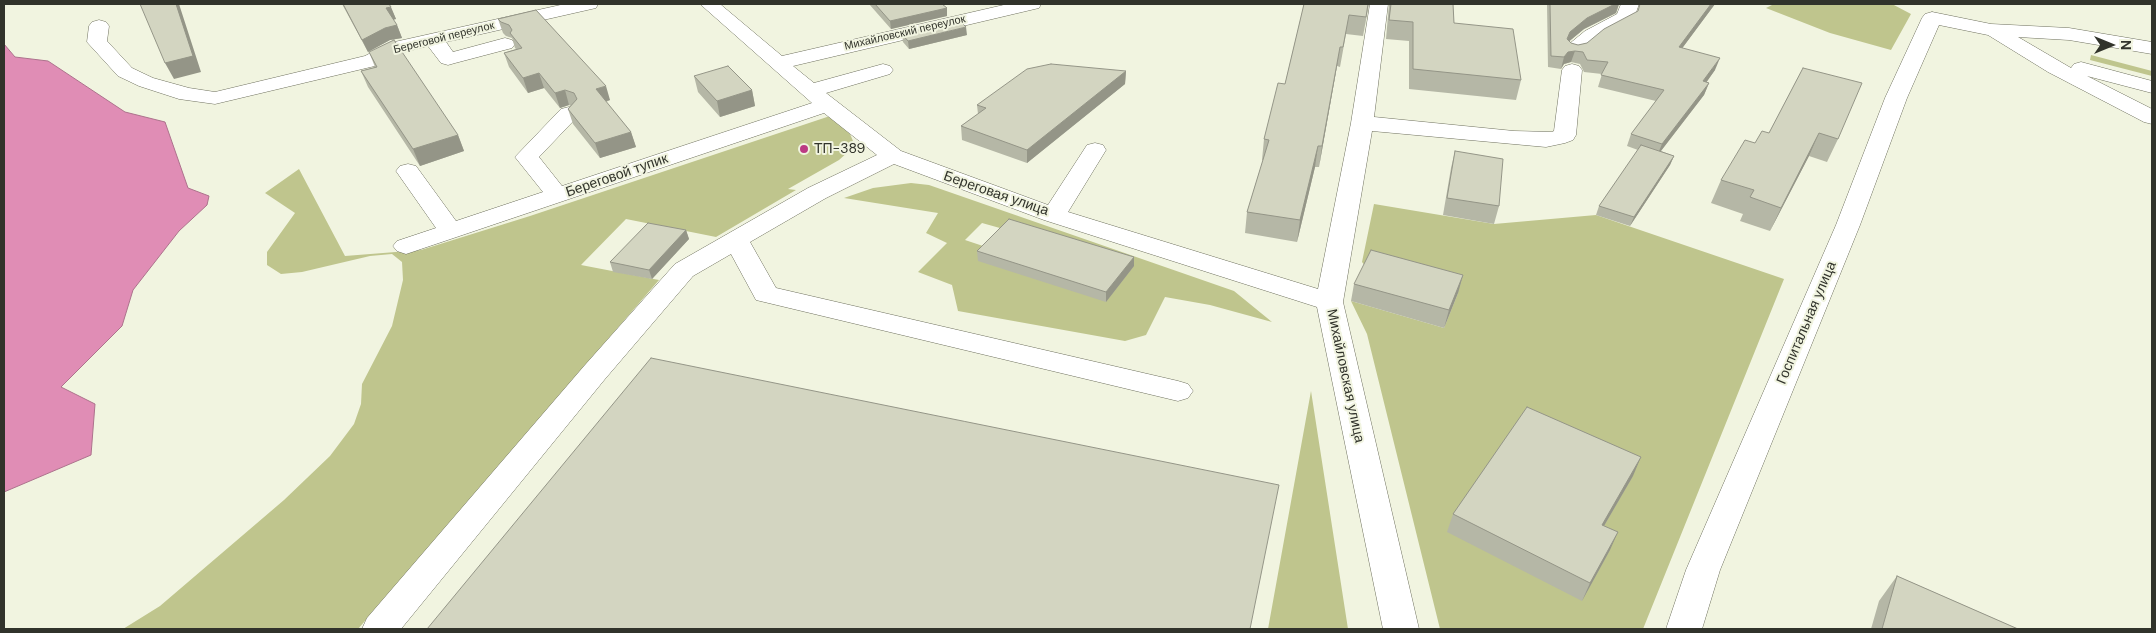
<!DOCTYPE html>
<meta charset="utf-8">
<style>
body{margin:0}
#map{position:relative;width:2156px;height:633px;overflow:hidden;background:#f1f4e0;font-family:"DM Sans",sans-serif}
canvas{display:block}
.frame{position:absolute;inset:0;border:5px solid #31332b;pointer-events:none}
.north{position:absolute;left:2086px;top:20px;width:50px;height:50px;-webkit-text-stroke:4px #f1f4e0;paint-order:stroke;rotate:90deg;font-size:14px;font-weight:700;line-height:20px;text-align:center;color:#31332b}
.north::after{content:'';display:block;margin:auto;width:18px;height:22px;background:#31332b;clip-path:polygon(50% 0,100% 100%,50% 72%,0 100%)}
</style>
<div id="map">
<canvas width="2156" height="633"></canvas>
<div class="frame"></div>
<div class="north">N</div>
</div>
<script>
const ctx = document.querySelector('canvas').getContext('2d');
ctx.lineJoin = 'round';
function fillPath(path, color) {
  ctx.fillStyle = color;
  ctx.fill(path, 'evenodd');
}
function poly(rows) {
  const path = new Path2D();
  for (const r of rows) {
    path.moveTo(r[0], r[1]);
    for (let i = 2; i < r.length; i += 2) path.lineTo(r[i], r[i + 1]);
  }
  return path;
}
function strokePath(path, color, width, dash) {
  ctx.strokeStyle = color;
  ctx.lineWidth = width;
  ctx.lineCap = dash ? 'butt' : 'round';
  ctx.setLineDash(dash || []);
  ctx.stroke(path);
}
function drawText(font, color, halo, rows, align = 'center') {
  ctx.font = font + ' "DM Sans",sans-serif';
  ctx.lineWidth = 4;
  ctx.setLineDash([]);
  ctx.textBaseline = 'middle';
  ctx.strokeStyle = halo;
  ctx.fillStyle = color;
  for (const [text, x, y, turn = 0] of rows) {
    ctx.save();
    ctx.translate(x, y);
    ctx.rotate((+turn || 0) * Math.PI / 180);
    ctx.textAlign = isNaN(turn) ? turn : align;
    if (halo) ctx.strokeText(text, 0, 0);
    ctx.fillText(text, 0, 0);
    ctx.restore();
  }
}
const green = poly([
 [1774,4,1892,4,1911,14,1891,50,1830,33,1766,8],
 [2091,55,2152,71,2152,76,2090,60],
 [830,116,850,134,853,141,849,151,839,160,788,189,796,190,716,237,626,219,581,265,659,280,358,629,123,629,160,606,284,500,330,456,354,424,361,404,362,384,392,326,403,280,402,262,392,254,370,256,302,272,281,274,267,265,267,252,295,213,265,193,299,169,345,256,421,250,530,216],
 [911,183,929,185,1234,291,1272,322,1210,305,1165,297,1146,335,1125,341,958,311,952,285,918,272,947,243,926,233,938,213,844,198,873,188],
 [982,223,1007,230,989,248,965,240],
 [1374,204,1494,224,1596,215,1784,279,1643,629,1440,629,1367,334,1351,301,1444,328,1458,293,1367,268,1362,262],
 [1311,391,1348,629,1268,629]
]);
const water = poly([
 [4,44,15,57,48,61,125,112,165,122,188,188,209,196,207,205,179,231,133,290,122,326,61,387,95,404,91,455,4,492,4,44]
]);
const minor = poly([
 [565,4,598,4,596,8,446,42,453,52,505,38,512,40,515,44,512,48,455,63,448,65,441,63,428,46,404,52,379,65,215,104,179,99,139,86,118,76,87,42,89,26,92,22,99,20,106,22,109,26,107,41,132,68,153,78,189,88,215,92,365,56,390,43,565,4],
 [700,4,720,4,782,56,1008,4,1041,4,1039,8,793,66,814,83,883,64,890,66,893,70,890,74,826,93,901,151,1048,205,1087,145,1095,143,1103,145,1106,150,1068,212,1318,289,1351,123,1370,4,1388,4,1374,117,1514,131,1552,132,1554,131,1562,70,1565,66,1572,64,1579,66,1582,70,1576,135,1573,140,1565,143,1546,147,1372,131,1343,302,1419,629,1383,629,1317,307,1044,220,894,164,826,198,750,242,776,288,1178,381,1188,384,1193,391,1188,398,1178,401,756,300,731,254,693,276,605,379,401,629,362,629,367,618,585,365,675,264,808,188,877,155,824,113,415,251,406,254,397,251,393,246,397,241,436,228,396,171,400,166,408,164,416,166,456,221,543,192,515,157,561,109,569,107,577,109,580,114,539,157,562,186,812,103,700,4],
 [1621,4,1639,4,1633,21,1599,39,1582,53,1575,55,1568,53,1565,49,1568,45,1585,31,1617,14,1621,4],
 [1932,12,1991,24,2069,28,2152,42,2152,54,2069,40,2018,37,2071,68,2074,64,2081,62,2152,81,2152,93,2087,76,2152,109,2152,124,2144,122,2048,72,1988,35,1939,25,1907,98,1860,225,1720,570,1702,629,1666,629,1686,570,1836,225,1885,98,1922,18,1925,14,1932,12]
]);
const wall = poly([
 [342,4,389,4,396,19,393,20,397,25,402,38,390,40,368,52],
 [869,4,942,4,947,8,947,16,891,29],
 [1304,4,1369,4,1363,36,1346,34,1340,67,1337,66,1319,167,1315,167,1297,242,1245,233,1247,212,1263,160,1262,160,1264,139,1285,84],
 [1389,4,1453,4,1454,23,1521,80,1516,100,1409,89,1409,41,1386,39],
 [1547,4,1619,4,1616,13,1584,29,1569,41,1571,43,1578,45,1587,43,1638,11,1640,4,1715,4,1682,48,1715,70,1706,82,1709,83,1704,95,1661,151,1674,156,1670,165,1630,226,1596,215,1599,206,1638,150,1627,146,1631,134,1656,101,1598,87,1602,74,1584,72,1580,64,1571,62,1564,64,1561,69,1548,67],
 [536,10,610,100,606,102,631,132,636,147,600,158,573,124,568,109,571,106,569,105,560,108,544,88,528,93,509,67,504,53,516,49,515,48,512,38,506,36,503,33,498,19],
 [902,34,967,35,909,49,903,42],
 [369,52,458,135,464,151,420,166,368,87,361,71,375,67],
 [1803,68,1838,139,1827,162,1809,156,1770,231,1740,221,1743,214,1711,203,1721,180,1755,143,1769,133],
 [1126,71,1125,84,1027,163,962,140,961,126,978,114,977,105],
 [694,76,752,90,755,106,720,117,698,92],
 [1455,151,1499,206,1494,224,1443,215,1451,168],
 [686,230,689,239,652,279,613,272,610,262],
 [977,251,1134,266,1106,302,978,261],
 [1463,275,1458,293,1444,328,1351,301,1354,284],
 [1633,476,1604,526,1610,550,1582,601,1447,532,1453,514],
 [1897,576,2018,629,1871,629,1879,601]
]);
const shadedWall = poly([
 [176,4,179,4,201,72,174,79,165,63],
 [1615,4,1619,4,1616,13,1584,29,1566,44,1567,39,1570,32,1587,18],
 [1711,4,1715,4,1675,58,1679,47],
 [391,7,396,19,391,20,386,8],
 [947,8,947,16,891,29,890,21],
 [397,25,402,38,390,40,368,52,362,40,385,28],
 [966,27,967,35,909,49,908,41],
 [1340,47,1337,66,1319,167,1322,146],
 [1575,51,1571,62,1564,64,1561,69,1564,57,1568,52],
 [1720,58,1715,70,1699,93,1703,81],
 [1126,71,1125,84,1027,163,1027,150],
 [539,73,544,88,528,93,523,78],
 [1709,83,1704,95,1657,156,1662,144],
 [606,86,610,100,600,103,596,89],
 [565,90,569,105,560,108,555,93],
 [752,90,755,106,720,117,717,101],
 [631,132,636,147,600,158,595,143],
 [1819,133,1809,156,1770,231,1781,208],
 [458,135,464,151,420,166,413,149],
 [1318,146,1315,167,1297,242,1300,220],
 [1674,156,1670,165,1630,226,1634,217],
 [686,230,689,239,652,279,649,270],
 [1134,257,1134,266,1106,302,1106,292],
 [1463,275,1458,293,1444,328,1449,310],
 [1641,457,1633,476,1594,543,1602,525],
 [1618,532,1610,550,1582,601,1590,583]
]);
const building = poly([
 [140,4,176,4,193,56,165,63,140,4],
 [343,4,389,4,391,7,386,8,397,25,385,28,362,40,343,4],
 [875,4,942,4,947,8,890,21,875,4],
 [1304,4,1368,4,1366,17,1349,15,1343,47,1340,47,1322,146,1318,146,1300,220,1247,212,1269,140,1264,139,1278,83,1285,84,1304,4],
 [1391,4,1453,4,1454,23,1513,29,1521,80,1413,69,1413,22,1389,20,1391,4],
 [1550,4,1615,4,1587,18,1570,32,1567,39,1571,43,1578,45,1587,43,1604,29,1638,11,1640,4,1711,4,1679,47,1720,58,1703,81,1709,83,1662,144,1631,134,1664,90,1601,75,1608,62,1587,60,1583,52,1575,51,1568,52,1564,57,1551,56,1550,4],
 [536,10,606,86,596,89,631,132,595,143,568,109,577,99,574,93,565,90,555,93,539,73,523,78,504,53,522,48,510,33,512,30,509,25,501,22,498,19,536,10],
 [959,20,966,27,908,41,902,34,959,20],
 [394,40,458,135,413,149,361,71,377,67,369,52,394,40],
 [1051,64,1126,71,1027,150,961,126,986,108,977,105,1027,69,1051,64],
 [728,66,752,90,717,101,694,76,728,66],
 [1803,68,1862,83,1838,139,1819,133,1781,208,1750,197,1754,190,1721,180,1745,140,1755,143,1762,131,1769,133,1803,68],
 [1641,145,1674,156,1634,217,1599,206,1641,145],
 [1455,151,1503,159,1499,206,1447,198,1455,151],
 [1009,219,1134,257,1106,292,977,251,1009,219],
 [648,223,686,230,649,270,610,262,648,223],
 [1371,250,1463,275,1449,310,1354,284,1371,250],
 [651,358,1279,485,1250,629,427,629,651,358],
 [1527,407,1641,457,1602,525,1618,532,1590,583,1453,514,1527,407],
 [1897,576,2018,629,1882,629,1897,576]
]);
const markers = [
 [804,149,5,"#bc3a83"]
];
const farStreetnames = [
 ["Михайловский переулок",905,33,-13],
 ["Береговой переулок",444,38,-14]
];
const poiNames = [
 ["ТП-389",814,149]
];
const streetNames = [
 ["Береговой тупик",617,176,-19],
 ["Береговая улица",996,194,19],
 ["Госпитальная улица",1807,323,-67],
 ["Михайловская улица",1345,376,78]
];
fillPath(green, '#bfc58d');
fillPath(water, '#e08db5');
strokePath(water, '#ac728c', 1);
strokePath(minor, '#6f715f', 1);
fillPath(minor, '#fff');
fillPath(wall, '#b5b7a6');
fillPath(shadedWall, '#949587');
fillPath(building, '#d3d5c1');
strokePath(building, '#949587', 1);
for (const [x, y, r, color] of markers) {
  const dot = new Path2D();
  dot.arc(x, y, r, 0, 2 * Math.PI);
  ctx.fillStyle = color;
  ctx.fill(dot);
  strokePath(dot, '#f1f4e0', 2);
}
drawText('11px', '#31332b', '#f1f4e0', farStreetnames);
drawText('14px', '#31332b', '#f1f4e0', poiNames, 'left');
drawText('14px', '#31332b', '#f1f4e0', streetNames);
</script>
